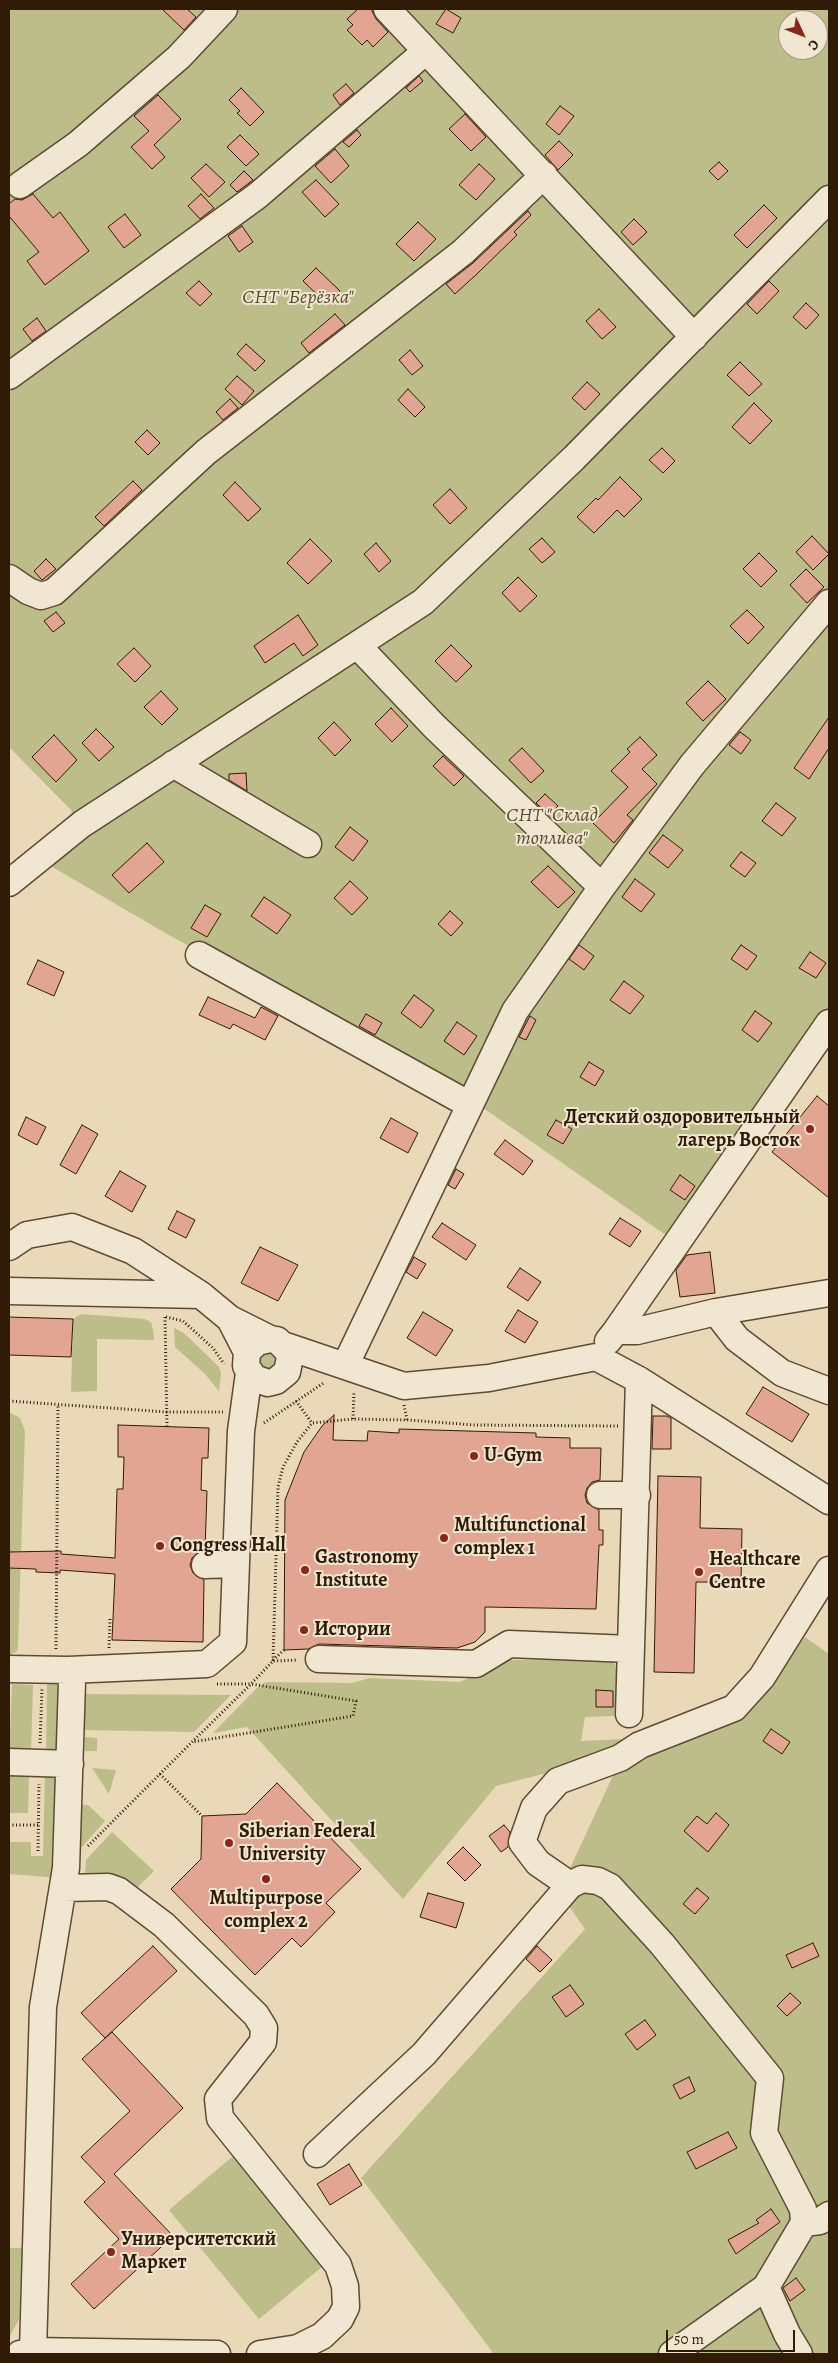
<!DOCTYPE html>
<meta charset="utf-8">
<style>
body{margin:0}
#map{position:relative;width:838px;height:2363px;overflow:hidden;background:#e9d9b8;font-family:Alegreya,serif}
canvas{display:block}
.frame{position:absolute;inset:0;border:10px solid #301c06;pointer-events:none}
.north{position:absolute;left:778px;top:10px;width:50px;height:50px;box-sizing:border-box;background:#f1e6d1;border:1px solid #a49580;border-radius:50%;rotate:133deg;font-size:14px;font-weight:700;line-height:20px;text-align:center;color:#301c06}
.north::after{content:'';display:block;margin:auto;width:18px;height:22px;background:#8f2418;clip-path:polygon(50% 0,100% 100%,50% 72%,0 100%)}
.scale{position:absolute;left:666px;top:2330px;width:129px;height:22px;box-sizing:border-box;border:2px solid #301c06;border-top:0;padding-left:6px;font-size:15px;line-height:18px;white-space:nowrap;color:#301c06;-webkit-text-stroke:4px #f1e6d1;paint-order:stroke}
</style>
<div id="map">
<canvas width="838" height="2363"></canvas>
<div class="frame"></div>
<div class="north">С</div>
<div class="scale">50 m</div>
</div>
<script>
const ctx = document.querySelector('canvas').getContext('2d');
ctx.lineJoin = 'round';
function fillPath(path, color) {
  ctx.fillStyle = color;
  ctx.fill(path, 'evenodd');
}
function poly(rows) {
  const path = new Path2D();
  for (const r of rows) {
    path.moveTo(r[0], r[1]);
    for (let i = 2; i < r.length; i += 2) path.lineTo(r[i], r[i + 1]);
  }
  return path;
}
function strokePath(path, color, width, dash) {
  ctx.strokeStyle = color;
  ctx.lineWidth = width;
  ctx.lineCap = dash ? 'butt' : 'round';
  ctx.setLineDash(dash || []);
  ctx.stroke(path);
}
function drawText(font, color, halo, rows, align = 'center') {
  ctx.font = font + ' Alegreya,serif';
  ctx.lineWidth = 4;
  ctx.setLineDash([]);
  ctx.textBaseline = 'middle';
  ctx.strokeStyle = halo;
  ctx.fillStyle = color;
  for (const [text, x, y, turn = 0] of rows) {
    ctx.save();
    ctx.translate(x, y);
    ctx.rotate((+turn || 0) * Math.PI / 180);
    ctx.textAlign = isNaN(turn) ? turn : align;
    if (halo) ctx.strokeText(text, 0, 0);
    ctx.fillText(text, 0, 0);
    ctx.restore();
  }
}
const green = poly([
 [9,9,829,9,829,1010,670,1238,466,1096,167,934,49,865,72,811,9,747],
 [788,20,818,20,818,50,788,50],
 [81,1314,145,1319,151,1322,153,1330,154,1340,97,1339,97,1391,71,1392,73,1319],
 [174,1328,185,1334,219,1367,221,1373,219,1391,205,1374,175,1347],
 [265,1350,278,1355,278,1366,264,1372,257,1357],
 [9,1412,20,1418,25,1431,18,1646,17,1651,9,1656],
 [805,1637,829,1654,829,2354,494,2354,361,2178,585,1929,559,1892,617,1767,749,1708],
 [608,1659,615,1664,618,1673,614,1716,585,1717,581,1741,626,1739,613,1756,496,1786,403,1899,247,1727,213,1733,259,1686,266,1682,352,1683,370,1678,460,1682,507,1660],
 [47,1679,58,1680,59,1755,46,1754],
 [12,1684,33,1685,31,1752,9,1752],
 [83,1694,231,1695,194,1732,80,1730],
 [85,1737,97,1738,97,1751,85,1751],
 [92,1768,116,1770,109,1794],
 [45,1774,60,1775,58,1878,9,1874,9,1842,31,1842,31,1856,43,1856],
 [9,1776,29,1776,28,1813,9,1813],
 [80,1805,88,1805,105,1821,80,1849],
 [112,1832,154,1871,135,1890,122,1878,105,1873,85,1874,86,1860],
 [238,2152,329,2261,259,2319,169,2210],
 [9,2248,23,2248,19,2319,9,2338]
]);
const building = poly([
 [162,9,187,9,196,17,184,30,162,9],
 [358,9,371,9,376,19,388,32,373,47,367,40,362,45,347,30,353,25,347,19,358,9],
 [446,9,461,18,453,33,436,24,446,9],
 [419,76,423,81,410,92,406,88,419,76],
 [346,84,354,93,340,105,333,95,346,84],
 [241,88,264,112,250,126,237,113,240,111,229,100,241,88],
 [158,95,181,119,154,145,165,157,152,169,131,147,149,131,134,116,158,95],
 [560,106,574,116,559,135,546,124,560,106],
 [465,114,486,137,471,151,449,129,465,114],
 [357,130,361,135,349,147,343,142,357,130],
 [240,135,259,154,246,166,227,147,240,135],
 [559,141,573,155,558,170,545,155,559,141],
 [335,149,349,166,331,183,315,166,335,149],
 [719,162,728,171,718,180,709,171,719,162],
 [206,164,225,182,209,197,191,178,206,164],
 [479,164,495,179,476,200,459,185,479,164],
 [244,171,253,180,237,192,230,185,244,171],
 [316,180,339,204,325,217,302,192,316,180],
 [33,194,53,218,60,212,89,251,45,285,27,261,39,252,9,216,9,204,15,199,22,200,33,194],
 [201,194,214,208,200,219,188,206,201,194],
 [764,205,777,218,747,248,734,235,764,205],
 [528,211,531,215,514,232,517,235,479,272,455,294,446,284,473,263,528,211],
 [125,214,141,235,124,248,108,227,125,214],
 [634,219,647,232,633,245,621,232,634,219],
 [418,222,436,239,414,261,396,244,418,222],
 [242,226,253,242,239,252,228,236,242,226],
 [316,268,340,291,327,304,303,281,316,268],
 [199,281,212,294,200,306,186,293,199,281],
 [769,281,779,291,757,314,747,304,769,281],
 [806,303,819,315,806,329,793,317,806,303],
 [599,309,616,327,602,339,586,321,599,309],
 [335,314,345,325,309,353,301,343,335,314],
 [37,318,46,331,32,341,23,329,37,318],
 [246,344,265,361,255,371,237,354,246,344],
 [410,350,423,366,412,375,399,360,410,350],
 [740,362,762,384,749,396,727,375,740,362],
 [237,376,254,391,242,405,225,389,237,376],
 [587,382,600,394,585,410,572,398,587,382],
 [408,389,425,407,415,417,398,400,408,389],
 [230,399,238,408,223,420,216,412,230,399],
 [754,403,772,421,750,444,732,427,754,403],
 [147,430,160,443,148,455,135,442,147,430],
 [662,448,675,461,663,473,649,460,662,448],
 [620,477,642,499,624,517,617,510,594,533,577,517,596,498,598,500,620,477],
 [133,481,142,490,104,526,95,517,133,481],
 [235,482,261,509,248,521,223,495,235,482],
 [450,489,467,508,450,524,433,505,450,489],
 [812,536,829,554,813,570,796,552,812,536],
 [542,538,555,552,542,563,529,549,542,538],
 [310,539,332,561,308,584,287,563,310,539],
 [376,543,391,561,379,572,364,554,376,543],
 [759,553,777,571,761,587,743,569,759,553],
 [46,559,56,569,42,580,34,571,46,559],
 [806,569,824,587,807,603,790,585,806,569],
 [518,577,537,596,520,612,502,593,518,577],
 [747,610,764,627,748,644,730,626,747,610],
 [56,612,65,623,53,632,44,621,56,612],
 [298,615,318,645,303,656,294,643,265,663,254,646,298,615],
 [451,645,472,666,456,682,435,661,451,645],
 [134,648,151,666,135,682,117,664,134,648],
 [708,681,726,699,703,721,686,703,708,681],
 [161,691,178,709,162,725,144,707,161,691],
 [391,708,408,726,392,742,375,724,391,708],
 [829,717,829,748,809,779,794,768,829,717],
 [334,722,351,740,335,756,318,738,334,722],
 [96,729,114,747,99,761,82,743,96,729],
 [740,732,751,740,741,754,729,745,740,732],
 [54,735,77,760,56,782,32,757,54,735],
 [640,737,657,755,642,769,657,784,627,815,633,820,614,843,593,823,628,787,611,771,630,752,627,749,640,737],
 [522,748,544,771,531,783,509,760,522,748],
 [443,756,464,776,454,786,433,766,443,756],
 [246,773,247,791,229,780,229,774,246,773],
 [545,794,558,806,549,815,536,803,545,794],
 [776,803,796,818,782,836,762,821,776,803],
 [350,827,368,841,353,861,335,847,350,827],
 [663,835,683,850,668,868,649,853,663,835],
 [147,843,164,862,129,893,112,875,147,843],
 [741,852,756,863,745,877,730,866,741,852],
 [548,866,575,892,558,908,531,882,548,866],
 [635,879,655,894,641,912,622,897,635,879],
 [350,881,368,898,352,915,334,898,350,881],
 [264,897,291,915,277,934,251,916,264,897],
 [205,905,221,914,207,937,191,928,205,905],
 [450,911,463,923,451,936,438,924,450,911],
 [579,945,594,956,584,970,569,959,579,945],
 [741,945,757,956,747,970,731,959,741,945],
 [810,952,826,963,816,978,799,968,810,952],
 [38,960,64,972,54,996,27,984,38,960],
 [624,981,644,996,630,1014,610,1000,624,981],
 [414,995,434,1010,421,1028,401,1013,414,995],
 [208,997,255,1018,261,1007,278,1016,265,1040,233,1024,230,1029,199,1015,208,997],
 [755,1011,772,1023,758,1042,742,1030,755,1011],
 [366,1014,382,1023,375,1035,359,1026,366,1014],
 [530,1016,536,1020,526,1040,519,1037,530,1016],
 [457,1022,477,1036,464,1055,444,1041,457,1022],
 [589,1062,604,1071,595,1086,580,1077,589,1062],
 [817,1096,829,1106,829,1198,772,1152,817,1096],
 [26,1117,46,1127,37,1145,18,1135,26,1117],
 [391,1118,418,1133,408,1153,380,1138,391,1118],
 [556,1120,572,1129,563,1144,547,1135,556,1120],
 [82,1125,98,1134,76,1174,60,1165,82,1125],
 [505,1140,533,1161,523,1175,494,1154,505,1140],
 [456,1169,464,1174,455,1189,448,1185,456,1169],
 [120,1171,146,1186,132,1212,105,1196,120,1171],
 [680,1175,695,1186,685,1200,670,1190,680,1175],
 [177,1211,195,1220,186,1238,168,1229,177,1211],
 [620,1218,641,1231,630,1247,609,1234,620,1218],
 [442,1223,476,1245,466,1260,432,1237,442,1223],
 [260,1247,298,1265,278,1301,241,1283,260,1247],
 [710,1252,715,1293,680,1297,676,1270,687,1255,710,1252],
 [414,1257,426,1264,417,1279,406,1272,414,1257],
 [520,1268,541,1282,528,1301,507,1287,520,1268],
 [518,1310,538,1322,525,1343,505,1331,518,1310],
 [423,1312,453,1330,436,1356,407,1338,423,1312],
 [9,1317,73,1319,71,1357,9,1355,9,1317],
 [763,1387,809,1414,792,1442,746,1414,763,1387],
 [334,1415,333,1440,367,1441,368,1431,399,1433,399,1429,536,1433,536,1437,570,1438,570,1448,601,1448,600,1480,592,1482,587,1488,585,1495,587,1503,599,1510,599,1530,603,1530,603,1545,599,1545,596,1609,485,1607,485,1632,475,1642,457,1648,319,1644,308,1649,284,1650,285,1500,304,1452,322,1426,334,1415],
 [653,1416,667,1416,671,1418,671,1449,652,1449,653,1416],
 [118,1425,209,1428,208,1458,202,1458,201,1490,207,1491,205,1550,197,1553,192,1558,190,1565,193,1573,204,1580,203,1642,112,1640,115,1574,60,1570,60,1573,36,1572,36,1569,9,1568,9,1552,61,1551,61,1554,115,1558,117,1489,123,1489,124,1457,118,1457,118,1425],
 [658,1476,701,1477,700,1528,742,1529,741,1582,696,1582,694,1673,654,1672,658,1476],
 [596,1690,613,1691,613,1707,596,1707,596,1690],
 [771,1729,790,1742,782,1754,763,1741,771,1729],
 [277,1783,361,1869,326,1903,335,1912,301,1947,292,1938,255,1975,171,1889,201,1859,202,1816,246,1814,277,1783],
 [716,1813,729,1825,708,1852,684,1831,697,1816,707,1824,716,1813],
 [504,1825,510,1832,508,1847,501,1852,489,1836,504,1825],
 [463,1847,481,1865,465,1881,447,1863,463,1847],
 [697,1888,709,1898,695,1914,683,1904,697,1888],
 [428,1893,464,1903,456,1928,420,1917,428,1893],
 [813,1943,819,1956,792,1968,786,1955,813,1943],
 [153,1946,177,1971,105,2038,81,2013,153,1946],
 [537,1946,552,1960,540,1972,526,1959,537,1946],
 [570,1985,584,2004,566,2017,552,1997,570,1985],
 [790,1993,801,2003,787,2016,777,2006,790,1993],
 [645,2020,656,2035,637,2050,625,2034,645,2020],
 [112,2032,183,2108,114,2174,173,2236,94,2309,71,2284,119,2239,84,2202,105,2182,81,2157,130,2111,82,2059,112,2032],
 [689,2077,695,2091,680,2099,673,2085,689,2077],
 [728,2132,737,2148,696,2169,687,2152,728,2132],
 [349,2164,362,2185,330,2205,317,2184,349,2164],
 [771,2209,780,2222,736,2254,728,2240,759,2223,756,2220,771,2209],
 [796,2278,805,2290,790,2301,783,2288,796,2278]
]);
const path = poly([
 [165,1317,167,1427],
 [166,1317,183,1321,213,1348,224,1364],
 [9,1401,167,1412,223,1412],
 [296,1401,312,1423],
 [404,1405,407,1420],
 [353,1419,354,1391],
 [264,1423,325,1382],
 [109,1648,110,1619],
 [56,1649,58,1406],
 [273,1660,284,1650],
 [273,1661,278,1487,283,1467,297,1442,312,1423,353,1419,407,1420,475,1425,618,1426],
 [217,1684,251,1684,273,1661,298,1660],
 [40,1743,42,1689],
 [160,1774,202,1816],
 [9,1825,39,1825],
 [88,1846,192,1742,251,1684,356,1701,353,1716,192,1742],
 [38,1851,39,1784]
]);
const minor = poly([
 [387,9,694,337],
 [20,185,78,144,179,57,224,9],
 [9,376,257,196,426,51],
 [9,578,28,591,41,596,54,592,206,452,463,252,544,175],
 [357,645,434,726,602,887],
 [173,764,308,844],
 [9,883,82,824,423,602,574,458,829,199],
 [199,955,470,1105],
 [9,1247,27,1235,72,1227,133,1251,201,1295],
 [9,1291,201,1295,230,1319,270,1339],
 [716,1312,737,1339,782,1373,829,1391],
 [230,1319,247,1352,246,1366,254,1378,268,1383,276,1381,287,1372,290,1357,287,1350,277,1340,270,1339,257,1342,247,1352],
 [616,1331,829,1023],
 [608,1341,616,1331,637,1331,716,1312,829,1293],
 [283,1345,404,1386,489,1378,596,1357,639,1380,829,1501],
 [345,1366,515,1011,602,887,692,765,829,603],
 [600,1495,637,1495],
 [205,1565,236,1564],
 [319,1659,476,1664,509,1644,630,1649],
 [9,1669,68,1670],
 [629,1714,639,1380],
 [9,1762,70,1764],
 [64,1888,108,1887,119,1891,164,1925,256,2015,264,2028,263,2042,218,2099,220,2118,338,2265,345,2286,346,2307,340,2319,322,2336,298,2348,260,2354],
 [317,2154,424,2054,570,1885],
 [804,2223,820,2221,829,2215],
 [766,2287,787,2334,799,2354],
 [33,2351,217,2354],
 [20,2354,33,2351,43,2007,66,1868,72,1682,68,1670,207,1664,233,1642,241,1431,249,1373],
 [672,2354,766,2287,804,2223,803,2209,764,2133,770,2078,662,1944,610,1887,598,1881,582,1879,570,1885,538,1863,522,1842,534,1808,558,1781,620,1758,640,1745,734,1708,762,1677,829,1570]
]);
const markers = [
 [810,1129,5,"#8f2418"],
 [474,1456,5,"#8f2418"],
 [444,1538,5,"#8f2418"],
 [160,1546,5,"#8f2418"],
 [305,1570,5,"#8f2418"],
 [699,1572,5,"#8f2418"],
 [304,1630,5,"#8f2418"],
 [229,1843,5,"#8f2418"],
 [266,1879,5,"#8f2418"],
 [111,2252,5,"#8f2418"]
];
const parkNames = [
 ["СНТ \"Берёзка\"",298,298],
 ["СНТ \"Склад",552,816],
 ["топлива\"",552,839]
];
const poiNames = [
 ["Детский оздоровительный",800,1118,"right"],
 ["лагерь Восток",800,1141,"right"],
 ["U-Gym",484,1456],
 ["Multifunctional",454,1526],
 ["complex 1",454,1549],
 ["Congress Hall",170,1546],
 ["Gastronomy",315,1558],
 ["Institute",315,1581],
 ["Healthcare",709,1560],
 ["Centre",709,1583],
 ["Истории",314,1630],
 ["Siberian Federal",239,1832],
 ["University",239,1855],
 ["Multipurpose",266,1899,"center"],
 ["complex 2",266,1922,"center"],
 ["Университетский",121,2240],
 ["Маркет",121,2263]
];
fillPath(green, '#bdbd8a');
fillPath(building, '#e2a592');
strokePath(building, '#301c06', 1);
strokePath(minor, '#5e4b32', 29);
strokePath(path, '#301c06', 3, [1, 2.5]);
strokePath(minor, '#f1e6d1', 26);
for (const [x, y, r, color] of markers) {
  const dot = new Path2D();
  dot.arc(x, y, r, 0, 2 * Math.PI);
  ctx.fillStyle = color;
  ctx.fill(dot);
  strokePath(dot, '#f1e6d1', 2);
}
drawText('italic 20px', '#5a4c2e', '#f1e6d1', parkNames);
drawText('bold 20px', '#301c06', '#f1e6d1', poiNames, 'left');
</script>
